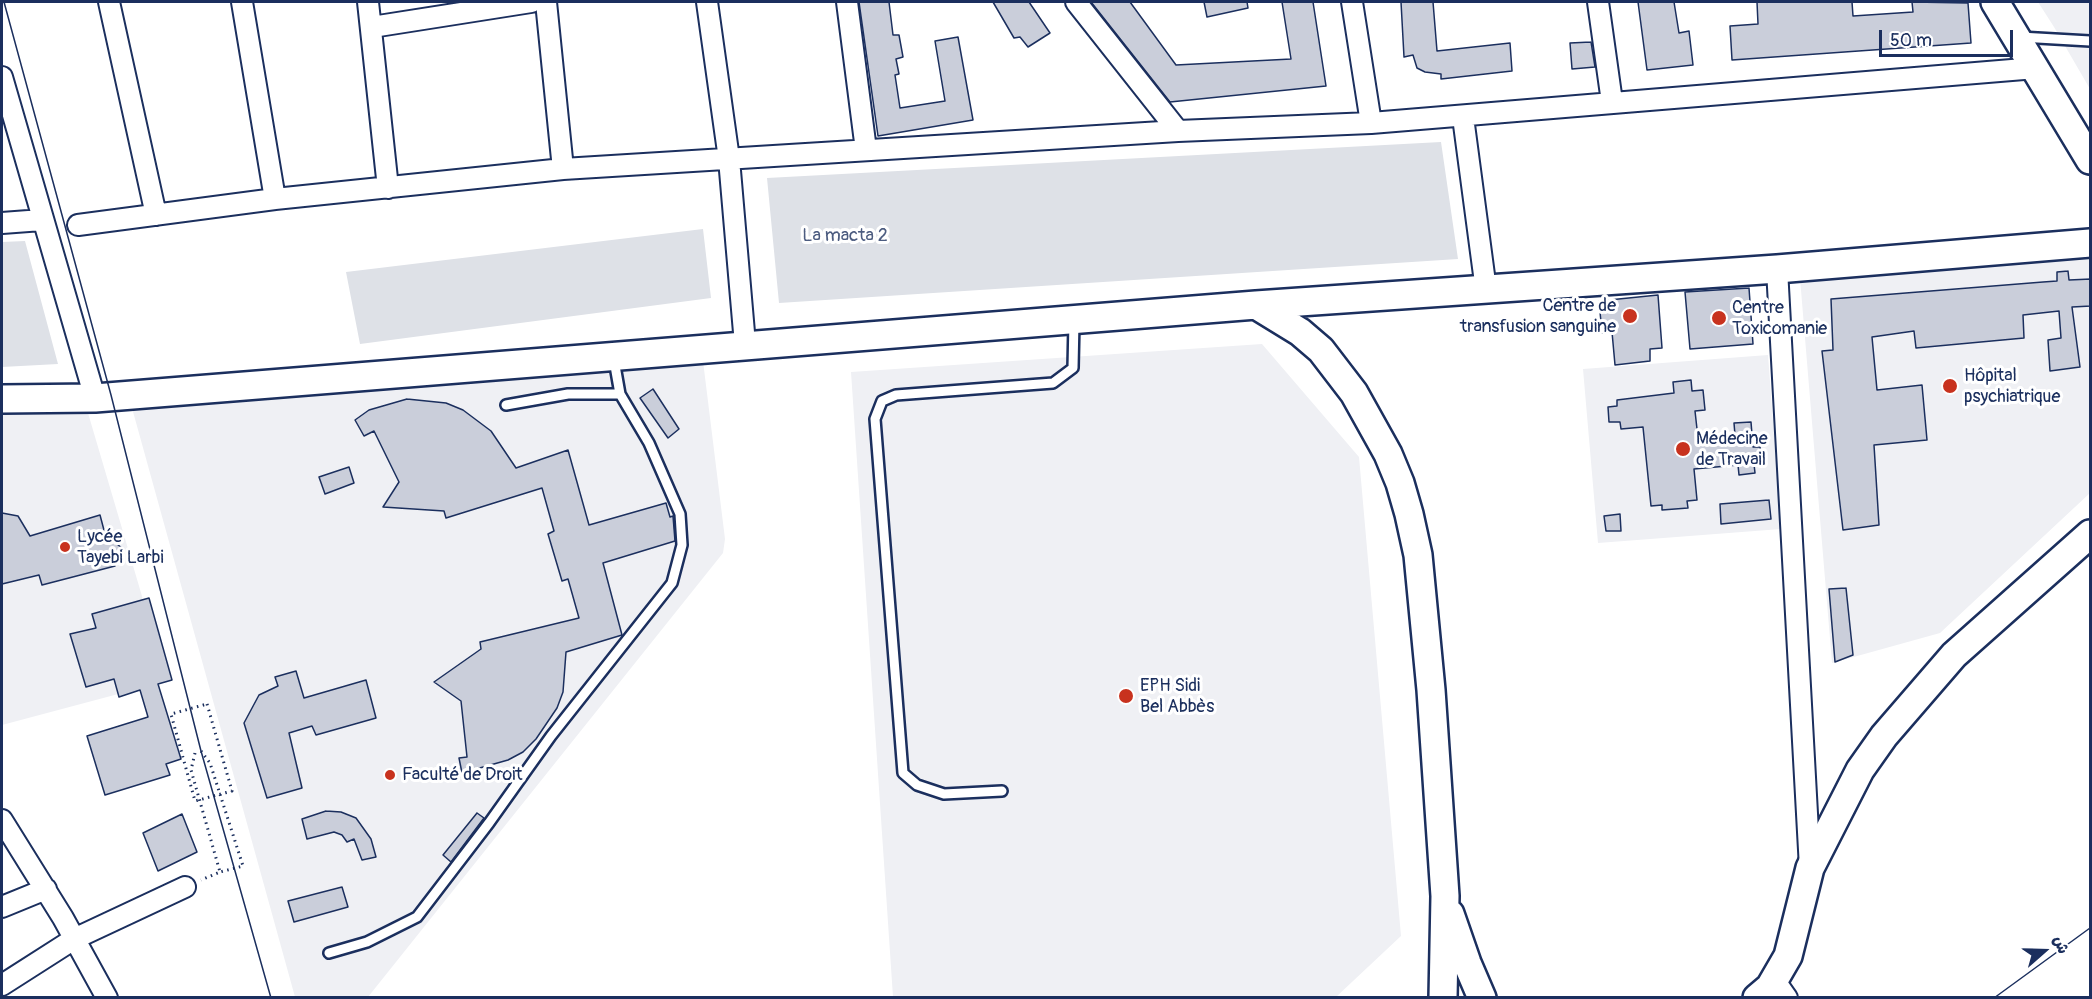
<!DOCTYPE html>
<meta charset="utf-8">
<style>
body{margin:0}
#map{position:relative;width:2092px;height:999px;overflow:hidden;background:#fff;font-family:Pangolin,"Playpen Sans Arabic",sans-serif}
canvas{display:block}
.frame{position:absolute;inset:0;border:3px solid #1b2f5e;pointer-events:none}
.north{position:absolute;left:2014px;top:921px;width:60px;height:60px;-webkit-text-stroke:4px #fff;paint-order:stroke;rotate:70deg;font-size:16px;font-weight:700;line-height:24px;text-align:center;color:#1b2f5e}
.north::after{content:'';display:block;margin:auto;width:21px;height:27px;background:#1b2f5e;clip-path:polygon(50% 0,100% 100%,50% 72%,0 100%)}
.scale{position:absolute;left:1879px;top:30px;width:134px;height:27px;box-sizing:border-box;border:3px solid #1b2f5e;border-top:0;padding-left:8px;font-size:18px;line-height:21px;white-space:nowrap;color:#1b2f5e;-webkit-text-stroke:4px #fff;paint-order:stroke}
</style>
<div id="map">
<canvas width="2092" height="999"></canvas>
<div class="frame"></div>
<div class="north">ش</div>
<div class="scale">50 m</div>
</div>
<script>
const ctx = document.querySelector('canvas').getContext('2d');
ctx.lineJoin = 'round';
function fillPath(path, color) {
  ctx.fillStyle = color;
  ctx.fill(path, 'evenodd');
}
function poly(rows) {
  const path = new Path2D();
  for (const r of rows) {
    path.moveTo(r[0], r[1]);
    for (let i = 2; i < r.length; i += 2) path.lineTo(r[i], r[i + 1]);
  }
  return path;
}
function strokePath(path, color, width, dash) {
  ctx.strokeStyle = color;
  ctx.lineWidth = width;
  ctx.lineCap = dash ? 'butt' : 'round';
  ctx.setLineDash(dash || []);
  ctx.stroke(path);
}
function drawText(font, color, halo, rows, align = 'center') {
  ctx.font = font + ' Pangolin,sans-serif';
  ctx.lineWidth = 6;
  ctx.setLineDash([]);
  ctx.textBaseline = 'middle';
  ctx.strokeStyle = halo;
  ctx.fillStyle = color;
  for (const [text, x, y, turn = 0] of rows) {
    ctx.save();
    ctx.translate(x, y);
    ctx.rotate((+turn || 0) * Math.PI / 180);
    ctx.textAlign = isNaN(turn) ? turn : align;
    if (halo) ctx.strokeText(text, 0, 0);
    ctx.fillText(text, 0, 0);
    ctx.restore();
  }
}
const built = poly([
 [2038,2,2090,2,2090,89,2054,27],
 [2090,255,2090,493,1940,633,1832,663,1800,278],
 [1262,344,1359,457,1401,936,1336,997,893,997,851,372],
 [1768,355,1781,529,1598,543,1583,369],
 [703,361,725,539,723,553,368,997,295,997,132,408],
 [61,397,88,413,167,681,2,725,2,402]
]);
const green = poly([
 [1441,142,1458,259,779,303,767,178],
 [703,229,711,298,360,344,346,272],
 [25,241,58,364,2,367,2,242]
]);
const building = poly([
 [859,2,889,2,893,35,899,35,903,57,896,59,899,74,895,75,900,108,945,101,935,41,958,37,973,120,878,136,859,2],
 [993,2,1029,2,1050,33,1028,47,1020,37,1014,38,993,2],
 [1091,2,1130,2,1176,65,1291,59,1282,2,1313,2,1326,86,1170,102,1091,2],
 [1204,2,1247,2,1248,8,1207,17,1204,2],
 [1401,2,1433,2,1437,51,1510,43,1512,71,1441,79,1441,74,1425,72,1417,68,1413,55,1404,57,1401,2],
 [1638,2,1674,2,1679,33,1689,31,1693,65,1647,70,1638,2],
 [1757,2,1852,2,1853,16,1913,12,1912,2,1968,3,1971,43,1732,60,1730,26,1758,24,1757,2],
 [1591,42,1595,67,1572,69,1570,43,1591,42],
 [2068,271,2069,280,2091,279,2091,306,2072,307,2080,367,2050,371,2048,340,2061,338,2059,311,2023,315,2024,338,1916,348,1914,331,1872,337,1877,390,1922,385,1927,440,1874,445,1879,525,1843,530,1822,351,1833,350,1831,299,2043,282,2057,281,2057,272,2068,271],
 [1749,288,1753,344,1690,349,1685,292,1749,288],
 [1658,295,1662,348,1650,349,1650,361,1615,365,1612,332,1602,333,1599,301,1658,295],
 [1691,380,1692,391,1703,390,1705,410,1695,411,1698,438,1735,435,1734,423,1751,422,1753,447,1760,447,1762,463,1754,464,1755,473,1739,475,1738,465,1694,469,1697,500,1687,501,1688,508,1662,510,1662,505,1651,506,1643,427,1621,429,1620,422,1609,422,1608,407,1617,406,1617,400,1674,393,1673,382,1691,380],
 [653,389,679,429,668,438,640,398,653,389],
 [407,399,446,403,463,410,491,431,516,468,568,450,589,525,666,503,670,517,673,516,675,541,603,563,622,635,566,652,563,692,557,708,536,739,523,752,508,760,462,773,459,758,467,757,461,701,434,682,481,649,480,642,579,618,568,579,562,581,548,534,554,531,542,488,446,518,444,511,383,507,399,482,374,431,364,436,355,420,369,410,407,399],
 [349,467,354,483,325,494,319,477,349,467],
 [1769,500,1771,519,1721,524,1720,504,1769,500],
 [2,513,18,516,30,536,100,515,105,534,123,549,114,558,115,566,42,585,39,575,2,584,2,513],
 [1620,514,1621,531,1606,531,1604,516,1620,514],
 [1846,588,1853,655,1835,662,1829,589,1846,588],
 [149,598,172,680,158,684,181,759,166,764,170,775,105,795,87,736,148,717,140,690,119,697,114,679,86,687,70,634,96,628,92,614,149,598],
 [296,671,304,698,366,680,376,718,316,735,312,726,289,733,302,788,267,798,244,723,259,695,278,686,275,677,296,671],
 [326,811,341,812,356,818,371,839,376,857,362,860,354,839,347,842,342,835,334,832,307,839,302,819,326,811],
 [477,813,484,818,451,862,443,855,477,813],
 [182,814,197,852,158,871,143,833,182,814],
 [342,887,348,907,294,922,288,901,342,887]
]);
const path = poly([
 [207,704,232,791,195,801,171,714,207,704],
 [201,751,210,763,243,866,220,872],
 [195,753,191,770,220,872,201,880]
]);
const service = poly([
 [2020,37,2090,41],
 [506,405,568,394,620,394],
 [1002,791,944,794,917,785,903,773,875,419,882,401,896,395,1053,383,1073,368,1074,321],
 [329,953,367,942,417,917,489,823,551,736,672,583,682,545,680,514,649,443,620,394,614,360]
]);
const minor = poly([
 [109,2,156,215],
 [242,2,275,199],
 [368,2,388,188],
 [546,2,563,169],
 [707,2,729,159,745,344],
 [847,2,866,150],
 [1076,2,1178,131,1371,123],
 [1352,2,1371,123,2036,68],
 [1598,2,1612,102],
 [372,27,531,2],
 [2,77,95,398],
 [1463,117,1486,290],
 [2,223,42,220],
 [78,225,275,199,563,169,1178,131],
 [1777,269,1810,868],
 [2,820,63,918,107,998],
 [2,907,46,889],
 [1775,981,1787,998],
 [2,985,74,939,185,887]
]);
const secondary = poly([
 [1995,2,2090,160],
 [1256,305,1777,269,2090,243],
 [2,399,95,398,1256,305,1300,332,1321,350,1354,393,1388,454,1400,483,1409,514,1418,555,1431,690,1445,896,1443,998],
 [1450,914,1467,963,1482,998],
 [1757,998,1770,987,1788,956,1810,868,1860,770,1884,736,1954,655,2090,534]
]);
const tram = poly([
 [4,2,111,395,201,751,271,998],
 [1994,998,2090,928]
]);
const markers = [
 [1630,316,8,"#c8321e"],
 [1719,318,8,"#c8321e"],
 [1950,386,8,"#c8321e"],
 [1683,449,8,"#c8321e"],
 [65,547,6,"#c8321e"],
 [1126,696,8,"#c8321e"],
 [390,775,6,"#c8321e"]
];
const parkNames = [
 ["La macta 2",845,236]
];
const poiNames = [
 ["Centre de",1616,306,"right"],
 ["transfusion sanguine",1616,327,"right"],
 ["Centre",1732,308],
 ["Toxicomanie",1732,329],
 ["Hôpital",1964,376],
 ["psychiatrique",1964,397],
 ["Médecine",1696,439],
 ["de Travail",1696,460],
 ["Lycée",77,537],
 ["Tayebi Larbi",77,558],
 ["EPH Sidi",1140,686],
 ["Bel Abbès",1140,707],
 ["Faculté de Droit",402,775]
];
fillPath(built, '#eff0f4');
fillPath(green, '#dee1e7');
fillPath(building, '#caceda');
strokePath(building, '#1b2f5e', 1.5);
strokePath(service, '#1b2f5e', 14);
strokePath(minor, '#1b2f5e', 24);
strokePath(secondary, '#1b2f5e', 32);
strokePath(path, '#1b2f5e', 3, [1.5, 4.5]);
strokePath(service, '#fff', 9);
strokePath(minor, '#fff', 20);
strokePath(secondary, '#fff', 27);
strokePath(tram, '#1b2f5e', 1.5);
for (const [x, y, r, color] of markers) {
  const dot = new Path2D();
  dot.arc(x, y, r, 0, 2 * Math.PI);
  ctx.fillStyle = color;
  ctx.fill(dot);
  strokePath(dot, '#fff', 2);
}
drawText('18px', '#4c5c80', '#fff', parkNames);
drawText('18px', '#1b2f5e', '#fff', poiNames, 'left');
</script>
